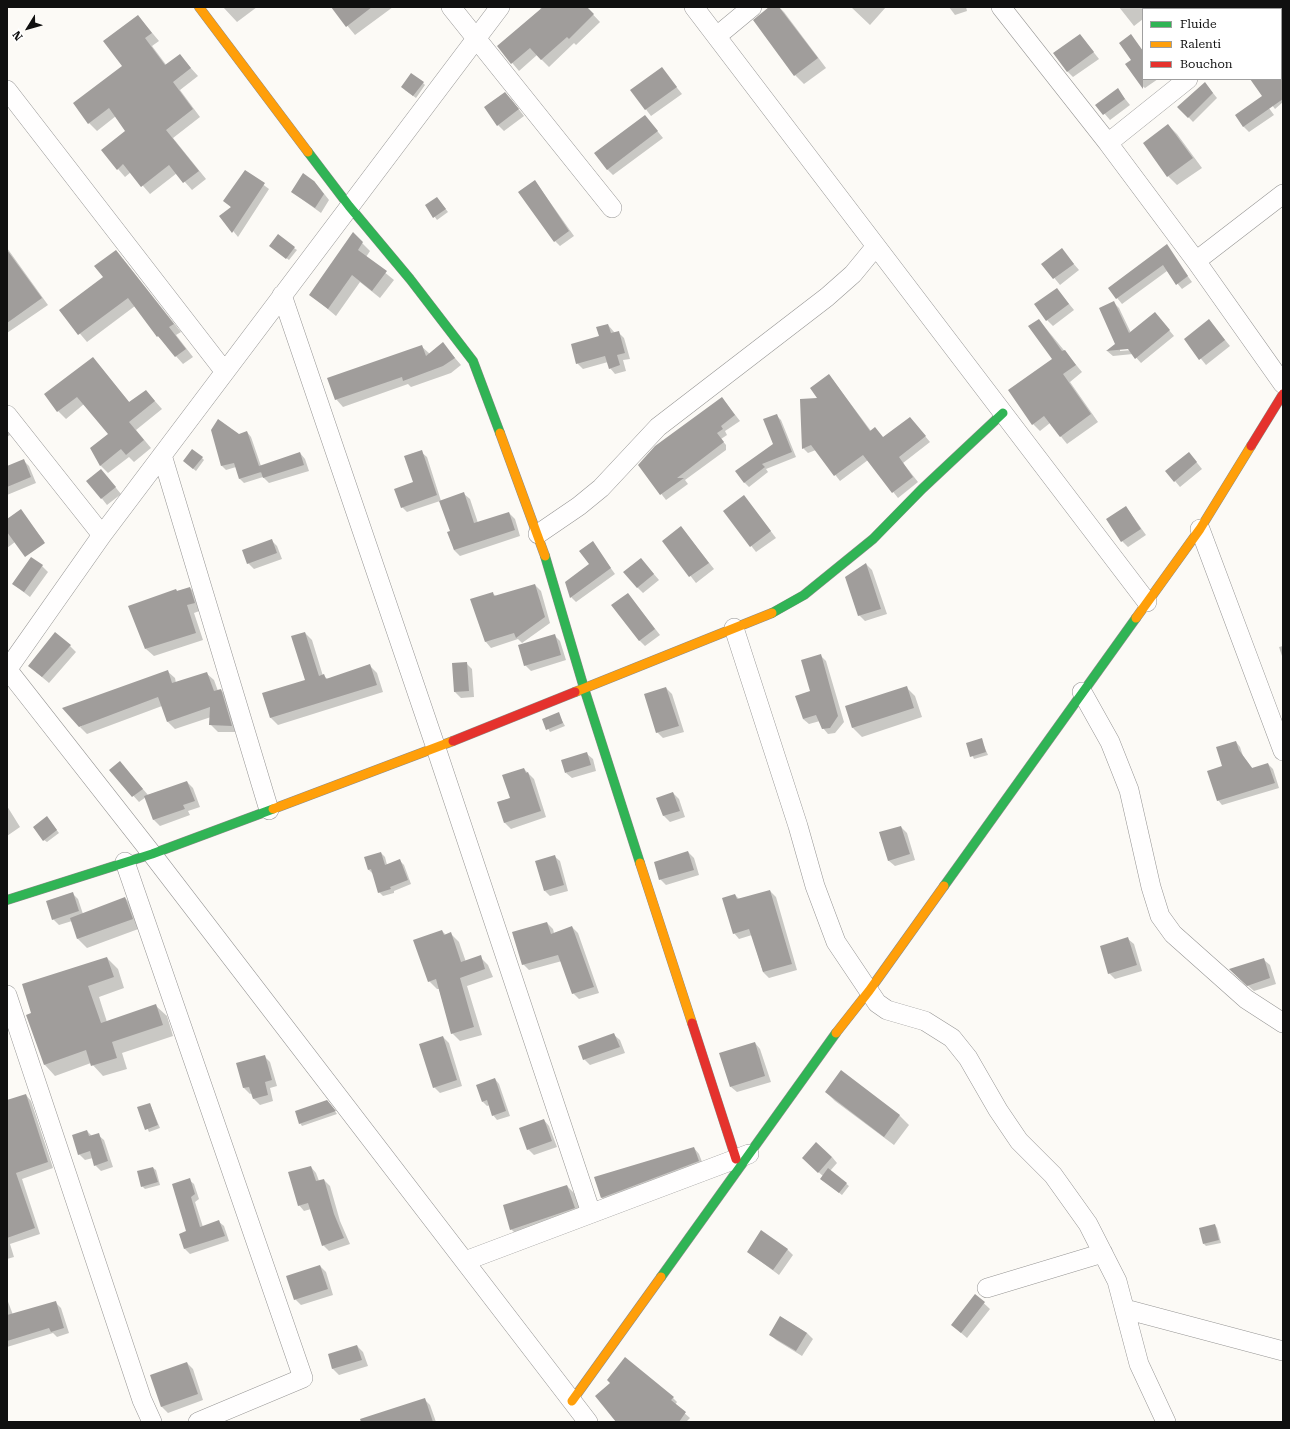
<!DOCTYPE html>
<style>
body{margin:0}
#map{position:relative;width:1290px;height:1429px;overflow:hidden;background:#fcfaf6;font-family:"Roboto Serif",serif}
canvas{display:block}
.frame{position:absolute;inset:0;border:8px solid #101010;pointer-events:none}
.legend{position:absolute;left:1142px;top:8px;width:140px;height:72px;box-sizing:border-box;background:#fff;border:1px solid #9f9f9f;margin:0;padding:5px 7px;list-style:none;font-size:12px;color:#101010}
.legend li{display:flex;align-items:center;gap:8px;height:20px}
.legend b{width:20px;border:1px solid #9f9f9f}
.north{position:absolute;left:8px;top:8px;width:40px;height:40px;-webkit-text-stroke:3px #fff;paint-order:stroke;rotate:233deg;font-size:11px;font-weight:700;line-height:16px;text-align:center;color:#101010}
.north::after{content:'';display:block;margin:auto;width:14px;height:18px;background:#101010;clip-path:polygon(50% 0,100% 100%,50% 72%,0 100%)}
</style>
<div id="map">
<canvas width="1290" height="1429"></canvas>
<div class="frame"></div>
<ul class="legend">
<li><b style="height:5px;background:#30b455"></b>Fluide</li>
<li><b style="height:5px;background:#ff9f0a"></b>Ralenti</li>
<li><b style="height:5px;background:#e5322d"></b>Bouchon</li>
</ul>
<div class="north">N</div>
</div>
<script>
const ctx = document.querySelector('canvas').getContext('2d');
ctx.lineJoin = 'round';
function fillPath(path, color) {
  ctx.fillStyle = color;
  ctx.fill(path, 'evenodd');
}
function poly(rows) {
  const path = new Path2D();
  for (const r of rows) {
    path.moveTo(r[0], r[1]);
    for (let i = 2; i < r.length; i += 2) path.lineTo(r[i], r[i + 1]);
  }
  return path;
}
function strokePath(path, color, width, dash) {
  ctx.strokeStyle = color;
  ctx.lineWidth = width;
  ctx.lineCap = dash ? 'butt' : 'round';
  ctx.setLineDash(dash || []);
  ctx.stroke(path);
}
const shadow = poly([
 [223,7,257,7,237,22],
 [332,7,393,7,355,35],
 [539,7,586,7,600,22,576,45,574,43,549,67,537,55,519,71,498,46,541,9],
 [771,7,779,7,784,12,826,68,804,84,795,75],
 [851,7,886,7,870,25],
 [949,7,966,7,967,11,955,15],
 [1119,7,1159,7,1157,9,1143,9,1143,19,1134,26],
 [138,16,159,41,152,46,167,66,180,56,198,76,180,90,200,117,173,138,206,179,192,190,177,173,150,194,131,172,125,177,118,169,126,131,116,116,97,131,89,123,124,66],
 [1080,35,1099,59,1073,77,1067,71],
 [1131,36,1143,51,1143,79,1158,79,1145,88,1140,84,1133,60],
 [1283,55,1283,102,1275,109,1252,79,1281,79,1281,56],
 [662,69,682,94,651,116,632,91],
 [423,83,425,85,416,98,405,90],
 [1205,83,1217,98,1193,122,1179,107],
 [1118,90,1130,105,1110,120,1097,105],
 [511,99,524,116,504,131,498,125],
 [1266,104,1274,115,1249,132,1243,126],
 [645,116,663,138,613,175,607,169],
 [1168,125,1177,134,1202,168,1177,185,1168,176,1144,143],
 [245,171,269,189,238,237,221,216,232,208,225,201],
 [314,181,329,200,321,213,292,192],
 [535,181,574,236,560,246,555,241],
 [437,198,448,212,437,220,426,205],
 [353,234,370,251,366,257,394,280,380,298,360,282,336,316,311,295],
 [1166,246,1192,282,1182,289,1167,271,1122,304,1109,288],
 [7,248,48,305,7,333],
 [273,248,294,248,297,250,289,260],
 [1067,256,1079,270,1060,285,1043,264],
 [123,259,181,332,176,335,193,357,183,364,158,336,135,306,87,342,60,310,104,277],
 [1057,289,1074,310,1053,326,1047,320],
 [1114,303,1119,308,1131,333,1160,319,1174,336,1141,363,1133,354,1113,356,1107,351,1116,344],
 [1133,348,1133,350,1120,351,1120,349],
 [1039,320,1082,372,1070,382,1098,422,1067,444,1050,423,1040,431,1033,424,1053,360],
 [1209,320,1230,346,1206,365,1185,339],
 [608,325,615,333,618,332,624,338,630,359,623,360,626,371,615,374,610,368,608,362,583,369,577,363],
 [443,344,461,365,451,373,411,387,408,384,343,407,336,399,421,346,430,354],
 [93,358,130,403,146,391,162,409,136,430,151,448,134,462,129,457,108,473,100,465,109,434,84,404,66,419,58,411],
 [829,375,871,431,883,438,915,424,930,442,903,463,918,482,898,498,868,460,840,481,816,450,808,453,803,448],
 [722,398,740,421,725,431,727,435,721,439,726,445,726,450,685,480,688,484,666,500,639,465],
 [776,415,781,420,796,457,766,469,768,472,749,487,744,482,774,444],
 [7,430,10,435,7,437],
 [212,431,239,435,247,432,251,437,261,466,300,453,305,459,309,471,269,483,263,477,244,483,240,479,236,467,226,470,222,466],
 [421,452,427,457,441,501,464,494,470,499,478,523,509,513,515,519,520,536,460,556,454,550,449,532,451,532,440,501,407,512,402,507,414,483],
 [202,458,204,460,196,471,186,463],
 [1194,459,1202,469,1180,487,1175,481],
 [23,460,29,466,36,483,7,495,7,467],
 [107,477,121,494,107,505,88,481],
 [744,496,776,538,756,552,724,511],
 [1126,507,1146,535,1128,547,1122,541],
 [20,511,44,541,27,555,15,542,7,548,7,520],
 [681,527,714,569,696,583,663,541],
 [271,540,277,546,282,559,254,569,248,563],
 [592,542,615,574,576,602,571,597,566,582,590,565],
 [641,559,659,580,643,593,637,587],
 [866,564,872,570,887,614,865,621,859,615],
 [42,566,48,572,30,597,13,584],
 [535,585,541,591,550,623,522,643,518,639,491,648,486,642,492,593,496,596],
 [190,588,198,595,202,610,194,613,203,640,154,656,146,649,177,591],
 [628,594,660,635,645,646,639,640],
 [305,633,312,640,323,676,328,679,369,665,377,673,383,692,278,725,271,718,264,694,307,681],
 [554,635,560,641,566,660,531,671,525,665],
 [70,646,76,652,49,683,36,672],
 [1283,646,1283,659,1279,647],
 [820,655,826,661,844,722,835,733,828,734,823,728,820,721,809,724,803,719],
 [466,663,472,669,474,697,461,698,455,692],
 [167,671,175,678,176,683,206,673,214,680,218,691,221,690,228,697,239,732,218,732,210,724,211,717,175,729,168,722,162,706,87,734,80,727],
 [906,687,915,696,922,717,862,737,853,728,846,707],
 [666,688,672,694,684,732,663,738,657,732],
 [558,713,565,726,550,732,543,720],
 [981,739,988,755,974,759,967,744],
 [1236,742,1240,747,1243,756,1253,769,1268,764,1273,769,1279,788,1222,805,1218,800,1223,767],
 [587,754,593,759,596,771,572,778,566,773],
 [125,768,148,795,187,782,193,788,200,807,188,811,190,815,160,826,154,820,146,797,139,802,110,770],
 [524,769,534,779,546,817,511,829,505,823,498,802,511,798],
 [673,793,679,799,685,817,670,822,664,816,658,798],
 [7,806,20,827,7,836],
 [49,820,59,833,47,842,44,840],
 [901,827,907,833,915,860,895,866,889,861],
 [688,852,694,858,699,875,666,885,660,879],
 [381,853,385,857,387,865,400,861,404,865,411,884,394,891,394,893,383,896,379,892,373,874,369,870,365,858],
 [554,856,560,861,568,891,550,896,545,891],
 [770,891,776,897,797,970,769,978,763,972,752,935,739,939,734,933,735,895,739,899],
 [72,893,78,899,83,914,125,898,134,907,141,928,87,948,78,939,72,921,59,925,53,919],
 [547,923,553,929,554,933,572,927,578,933,599,993,579,999,573,993,562,961,529,970,523,964],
 [442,931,446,935,451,934,459,942,466,962,480,957,488,965,493,977,467,986,482,1035,460,1041,452,1033,439,989,437,989,429,981],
 [1128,939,1134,944,1142,971,1115,979,1109,973],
 [107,958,118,969,124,988,99,997,107,1022,156,1006,167,1016,173,1036,122,1053,127,1069,103,1076,91,1063,55,1076,45,1065,28,1016],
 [1264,960,1270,965,1276,984,1254,991,1236,975],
 [614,1035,620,1040,625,1053,590,1065,584,1059],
 [443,1037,449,1043,462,1086,440,1093,434,1087],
 [755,1043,760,1049,771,1082,737,1092,731,1087],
 [264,1056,270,1062,277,1086,270,1088,273,1101,260,1105,254,1099,252,1093,250,1094,244,1088,237,1064],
 [841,1072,900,1116,909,1125,894,1145,835,1101,826,1092],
 [495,1079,499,1084,510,1116,497,1120,493,1115,490,1105,487,1106,483,1102],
 [26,1095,31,1101,53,1168,22,1179,40,1234,10,1244,14,1257,7,1259,7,1101],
 [150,1104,160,1128,149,1132,138,1108],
 [330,1104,337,1114,302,1126,300,1123],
 [544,1120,549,1126,557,1147,534,1155,528,1149],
 [87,1131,92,1136,98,1135,104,1140,113,1167,101,1171,95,1165,93,1158,85,1160,79,1154],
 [694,1148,699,1154,704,1167,607,1203,602,1198,595,1178],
 [832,1157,837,1163,830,1171,849,1186,842,1195,824,1181,823,1176,809,1164],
 [311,1167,316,1173,319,1181,324,1180,330,1186,340,1221,350,1244,329,1251,323,1245,311,1209,304,1211,299,1205],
 [153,1168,156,1170,160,1185,145,1189,142,1186],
 [189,1180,194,1184,199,1199,195,1202,203,1227,219,1222,224,1226,229,1241,190,1254,185,1249,180,1234,188,1232],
 [567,1186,576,1195,583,1217,520,1238,511,1229],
 [1215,1225,1217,1228,1221,1243,1206,1246,1204,1244],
 [787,1249,793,1255,779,1275,748,1252],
 [320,1266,326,1272,333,1295,301,1305,295,1299],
 [975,1295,990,1309,967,1338,952,1325],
 [7,1299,13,1315,56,1303,61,1308,69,1333,57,1337,53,1333,7,1347],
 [781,1317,807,1333,813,1339,802,1356,776,1340,770,1334],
 [357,1346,363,1352,368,1366,339,1375,333,1369,329,1355],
 [187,1363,193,1369,203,1400,168,1413,162,1407,151,1376],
 [673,1398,677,1402,675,1405,690,1418,686,1422,616,1422],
 [424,1399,430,1405,436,1422,384,1422]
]);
const building = poly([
 [331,7,372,7,346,27],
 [543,7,587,7,594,14,569,39,567,37,541,60,530,48,511,64,497,46],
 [769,7,779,7,818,58,794,76,753,20],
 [138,15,152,33,145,38,165,65,180,54,191,68,173,82,193,109,166,130,199,171,183,183,169,165,141,187,123,164,117,170,101,150,125,131,109,108,88,124,73,103,122,66,103,41],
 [1080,34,1094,52,1067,72,1053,53],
 [1131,34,1143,51,1143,89,1125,64,1131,60,1119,43],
 [662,67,677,87,645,110,630,90],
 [411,73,424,82,413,96,401,87],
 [1250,79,1283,79,1283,99,1243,127,1235,115,1262,96],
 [1205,82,1213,93,1188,118,1177,107],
 [1118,88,1125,99,1103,115,1095,105],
 [505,92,519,109,497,126,484,107],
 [645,115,658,131,607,170,594,153],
 [1168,124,1193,158,1167,177,1143,143],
 [245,170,265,183,232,233,219,216,231,207,223,201],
 [303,173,314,181,324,194,315,208,291,192],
 [535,180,569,231,554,242,518,192],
 [437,197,446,209,433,218,425,205],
 [353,232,363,242,358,250,387,271,372,291,352,275,328,309,309,295],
 [278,234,295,247,286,259,269,246],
 [1167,244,1188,276,1176,285,1163,265,1116,299,1108,288],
 [1062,248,1074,264,1053,279,1041,264],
 [7,250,42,298,7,323],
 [116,250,174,324,169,327,186,349,175,357,158,336,157,337,128,298,78,335,59,310,103,277,94,266],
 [1057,288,1069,304,1046,321,1034,304],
 [1114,301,1129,333,1155,312,1170,330,1135,359,1128,349,1106,351,1115,344,1099,308],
 [1039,319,1062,351,1065,350,1076,365,1063,374,1091,414,1060,437,1044,416,1032,425,1008,390,1052,359,1028,326],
 [1209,319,1225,340,1199,360,1184,339],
 [608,324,611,333,619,331,625,353,617,355,620,365,609,369,605,356,576,364,571,344,599,336,596,327],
 [443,342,455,358,443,366,403,381,402,377,335,400,327,378,422,345,426,356],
 [93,357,129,402,146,390,155,401,129,422,144,440,126,455,121,449,100,466,90,448,108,434,77,397,57,412,44,394],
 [829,374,870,431,875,427,883,437,910,417,926,436,899,457,913,477,892,493,863,455,834,476,811,445,802,449,800,399,817,398,810,388],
 [722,397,735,415,721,426,723,429,717,433,724,442,677,478,684,478,660,495,638,465,655,446],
 [777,414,792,452,762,464,765,467,744,483,735,471,773,444,763,419],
 [218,419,239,434,247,431,261,472,239,479,234,463,221,466,211,430],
 [192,449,203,457,193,469,183,461],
 [422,450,437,495,401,508,394,489,413,482,404,456],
 [300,452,304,465,263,478,259,466],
 [1189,452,1197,462,1174,482,1165,471],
 [24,459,31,477,7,487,7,466],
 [101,469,116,487,101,499,86,481],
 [464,492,474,523,509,512,515,530,454,550,447,532,450,531,439,501],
 [744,495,771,531,750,547,723,511],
 [1126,506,1141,529,1121,542,1106,519],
 [21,509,45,543,25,557,7,532,7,519],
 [681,526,709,563,689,577,662,541],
 [272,539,277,553,247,564,242,550],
 [593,541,611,568,570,598,565,582,589,564,579,551],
 [31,557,43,565,24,592,12,584],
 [641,558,654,574,637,588,623,572],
 [866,563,881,609,858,616,845,577],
 [535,584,545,617,516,638,514,633,485,642,470,599,493,592,494,596],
 [190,587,195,603,187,605,196,633,145,649,128,606,176,589,177,591],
 [628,593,655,629,639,641,611,605],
 [55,632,71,645,42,677,28,666],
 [305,632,319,676,324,674,326,679,370,664,377,685,270,718,262,693,305,680,291,636],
 [555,634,561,655,524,666,518,645],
 [821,654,838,716,830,728,822,729,816,715,803,719,795,696,810,691,801,660],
 [467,662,469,691,454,692,452,663],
 [168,670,172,683,207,672,214,691,221,689,232,726,209,725,210,707,167,722,158,697,79,727,62,708],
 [907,686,914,708,852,728,845,706],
 [666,687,679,726,656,733,644,694],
 [559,712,563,723,546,730,542,719],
 [982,738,986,752,970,757,966,743],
 [1236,741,1239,750,1252,768,1268,763,1275,783,1217,801,1207,771,1222,766,1216,747],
 [587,752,591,765,565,773,561,760],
 [120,761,143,789,132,797,109,770],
 [524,768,526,773,528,772,541,811,504,823,497,802,510,798,502,775],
 [187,781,195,801,183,805,185,809,153,820,144,796],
 [673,792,680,811,663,816,656,798],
 [47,816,57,830,43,841,33,827],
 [901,826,910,854,888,861,879,832],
 [688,851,694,870,659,880,654,862],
 [381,852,385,865,400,859,408,880,390,887,391,889,378,893,371,869,368,870,364,857],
 [555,855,564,885,544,891,535,861],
 [770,890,792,964,763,972,749,929,733,934,722,898,735,894,737,899],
 [73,892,79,911,52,920,46,901],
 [125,897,133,919,77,939,70,918],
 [547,922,551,934,572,926,594,987,572,994,558,955,522,965,512,932],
 [442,930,444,935,451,932,461,962,481,955,485,969,460,978,474,1027,451,1034,436,979,428,982,413,940],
 [1128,937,1137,965,1108,974,1100,946],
 [107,957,114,977,88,986,101,1023,156,1004,163,1025,112,1042,117,1058,91,1066,86,1050,44,1065,26,1015,31,1013,22,984],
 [1264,958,1270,978,1247,986,1229,969],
 [614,1033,620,1047,583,1060,578,1046],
 [443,1036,457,1080,433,1088,419,1044],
 [755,1042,765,1076,730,1087,719,1053],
 [265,1055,272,1080,265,1082,268,1095,253,1099,249,1087,243,1088,236,1063],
 [841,1070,900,1115,884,1137,825,1092],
 [495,1078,506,1111,492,1116,487,1100,482,1102,476,1085],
 [26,1094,48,1162,16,1173,35,1228,7,1238,7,1100],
 [327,1100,336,1111,299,1124,295,1111],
 [150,1103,158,1125,145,1130,137,1107],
 [544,1119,552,1141,527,1150,519,1128],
 [87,1130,89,1136,99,1133,108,1161,94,1166,90,1151,78,1155,72,1135],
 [816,1142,832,1157,818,1173,802,1158],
 [694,1147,699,1161,601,1198,594,1177],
 [311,1166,316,1181,324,1179,334,1214,344,1238,322,1246,308,1203,298,1206,288,1172],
 [153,1167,158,1182,141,1187,137,1171],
 [828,1168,847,1183,839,1193,820,1179],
 [190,1178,195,1194,191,1197,200,1227,219,1220,225,1236,184,1249,179,1234,186,1231,172,1184],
 [567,1185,575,1208,510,1230,503,1205],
 [1215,1224,1219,1240,1203,1244,1199,1228],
 [761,1230,788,1249,773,1270,747,1252],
 [320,1265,328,1289,294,1300,286,1276],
 [975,1294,985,1302,961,1333,951,1325],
 [56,1301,64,1328,51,1332,49,1328,7,1341,7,1315],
 [780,1316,807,1333,796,1351,769,1335],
 [357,1345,362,1360,332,1369,328,1354],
 [625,1357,674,1397,671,1400,686,1412,679,1422,616,1422,595,1396,610,1383,607,1380],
 [187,1362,198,1394,161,1407,150,1375],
 [425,1398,433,1422,361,1422,360,1419]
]);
const street = poly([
 [451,7,612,208],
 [694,7,1147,602],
 [1001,7,1108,143,1196,261,1283,384],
 [1217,7,1218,9],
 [717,36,752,7],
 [7,90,225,372],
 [1108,143,1188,79],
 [1196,261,1283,194],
 [282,295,436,748,591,1213],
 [7,415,102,535],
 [162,455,269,810],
 [1200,529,1283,751],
 [538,534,579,506,601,488,658,427,827,297,853,274,876,246],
 [734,628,798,826,815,886,836,942,877,1003,887,1010,925,1021,952,1038,968,1058,998,1110,1019,1141,1053,1175,1088,1224,1117,1281,1139,1364,1166,1422],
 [7,669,152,854,588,1422],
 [7,670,102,535,500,7],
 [1082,692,1110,742,1129,790,1151,887,1160,916,1173,934,1246,999,1283,1023],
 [125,862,303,1378,198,1422],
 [7,995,142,1400,152,1422],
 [465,1261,749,1154],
 [987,1288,1103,1253],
 [1125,1309,1283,1351]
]);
const fast = poly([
 [308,152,349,206,410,279,473,361,500,433],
 [545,556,584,688,640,863],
 [772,613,804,595,873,539,922,489,1003,413],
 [944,886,1136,618],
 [7,900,152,854,273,809],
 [661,1277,836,1033]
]);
const slow = poly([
 [199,7,308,152],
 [500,433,545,556],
 [1136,618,1200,529,1251,446],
 [575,692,772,613],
 [273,809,453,741],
 [640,863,692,1023],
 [836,1033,869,991,944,886],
 [572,1401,661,1277]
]);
const jam = poly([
 [1251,446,1283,394],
 [453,741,575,692],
 [692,1023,736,1159]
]);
fillPath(shadow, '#0003');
fillPath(building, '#a09d9b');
strokePath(street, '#969594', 20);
strokePath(fast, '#8d8c8a', 10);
strokePath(slow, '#8d8c8a', 10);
strokePath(jam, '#8d8c8a', 10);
strokePath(street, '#fffefe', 19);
strokePath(fast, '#30b455', 9);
strokePath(slow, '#ff9f0a', 9);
strokePath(jam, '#e5322d', 9);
</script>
